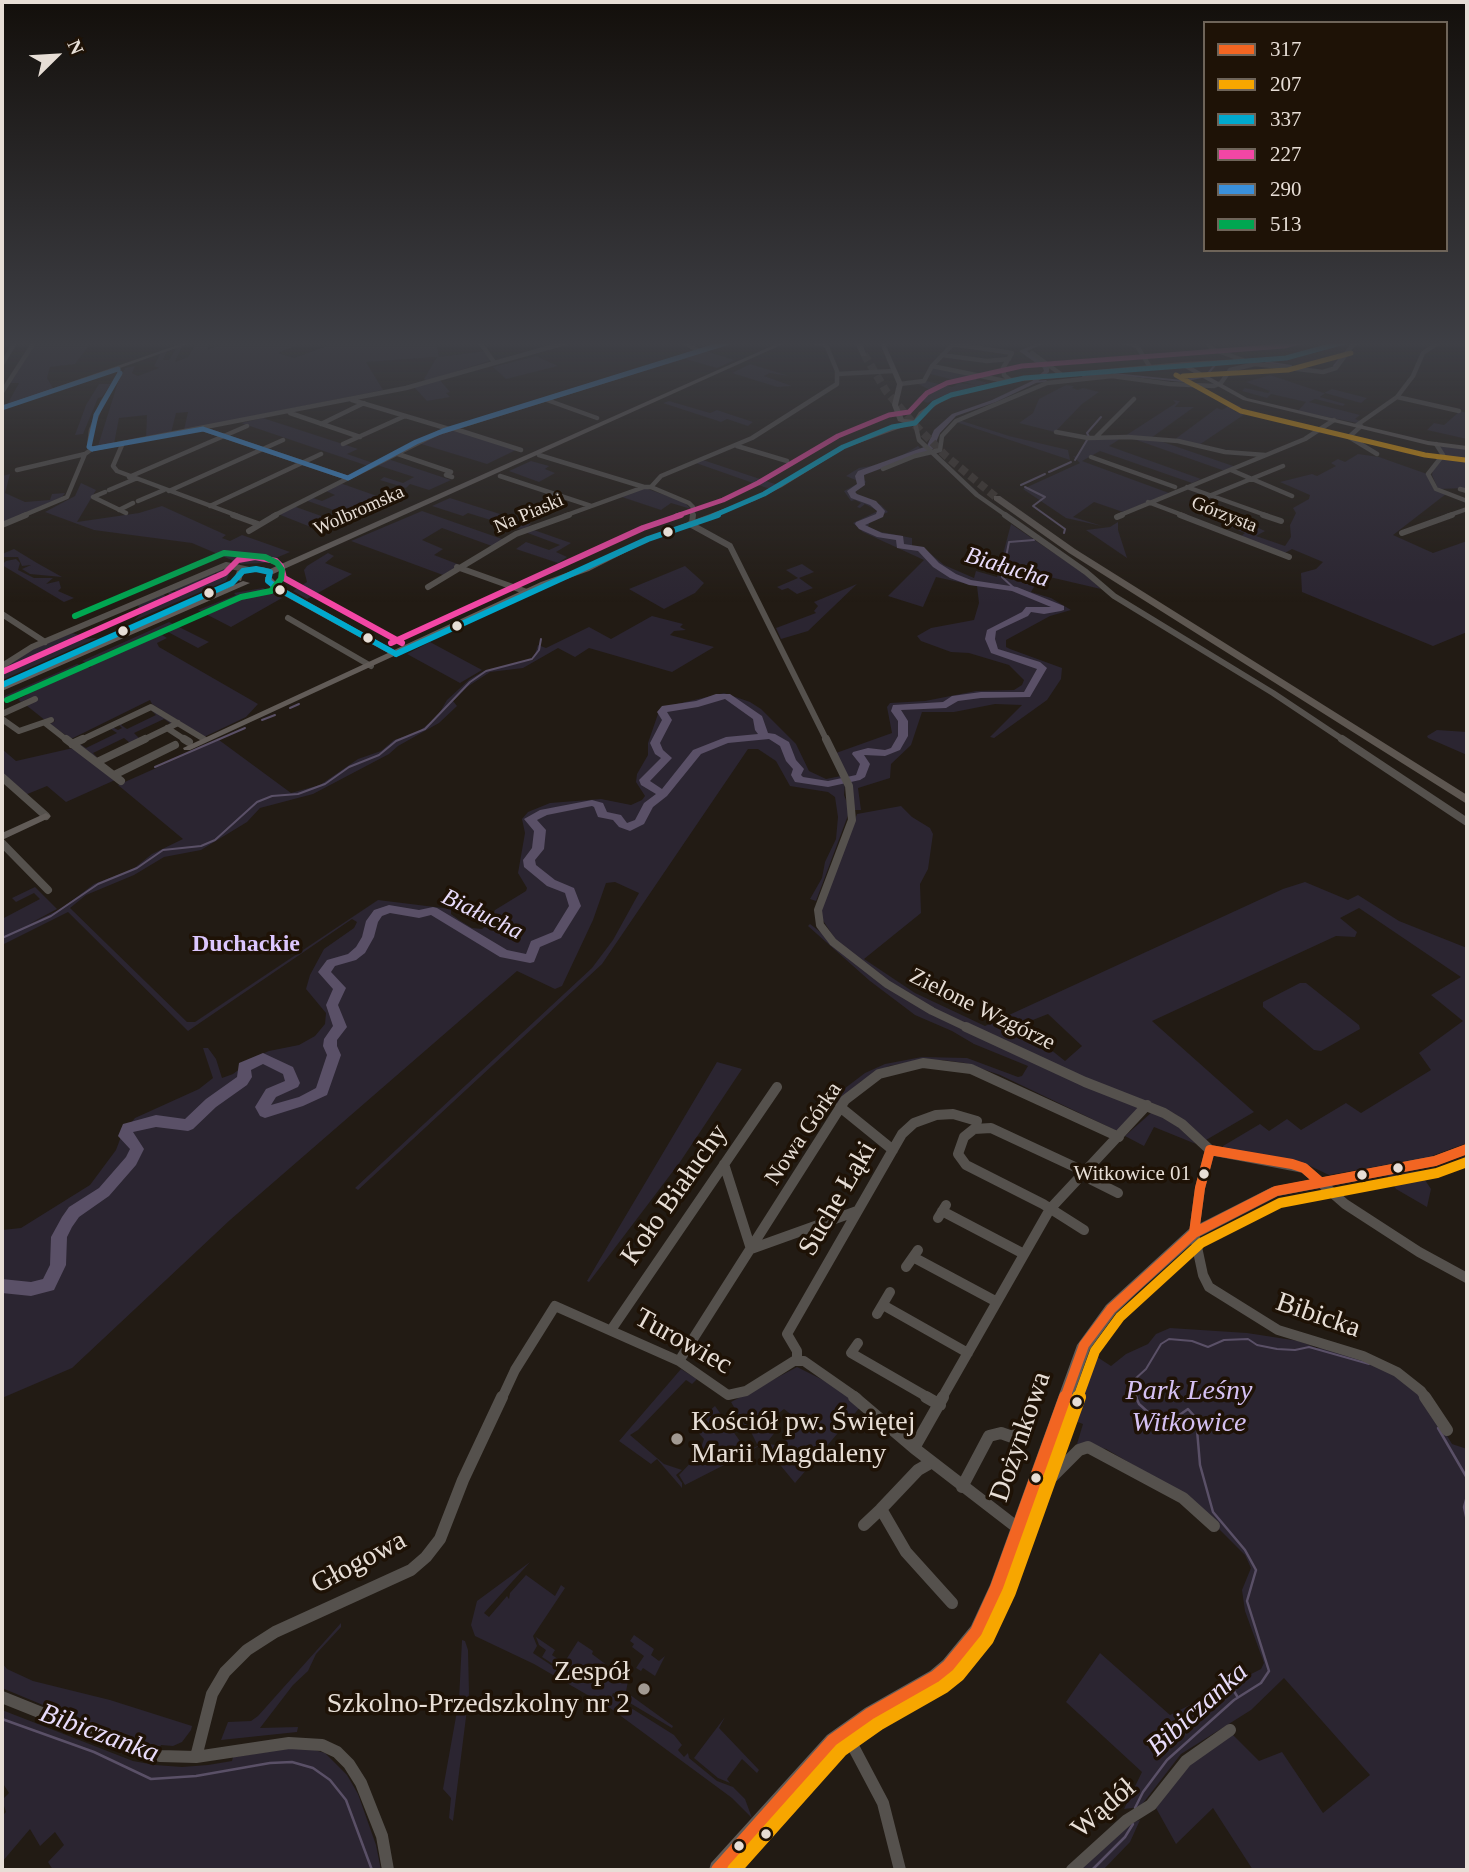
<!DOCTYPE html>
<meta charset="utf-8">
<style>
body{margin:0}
#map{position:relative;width:1469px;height:1872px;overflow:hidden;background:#221b14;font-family:Georgia,serif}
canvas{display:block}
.frame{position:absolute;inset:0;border:4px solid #e7ded6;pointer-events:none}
.legend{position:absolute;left:1203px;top:21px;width:245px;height:231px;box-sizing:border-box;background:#1e1206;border:2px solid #6e6459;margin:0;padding:9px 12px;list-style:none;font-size:21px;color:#e7ded6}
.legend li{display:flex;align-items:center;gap:14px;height:35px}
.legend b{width:35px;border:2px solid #6e6459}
.north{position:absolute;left:21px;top:21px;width:70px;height:70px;-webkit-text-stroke:5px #1e1206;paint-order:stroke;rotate:66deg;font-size:19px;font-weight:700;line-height:28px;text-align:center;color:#e7ded6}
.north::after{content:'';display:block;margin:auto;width:24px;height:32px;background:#e7ded6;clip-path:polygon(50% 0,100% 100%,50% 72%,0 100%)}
</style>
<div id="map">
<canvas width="1469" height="1872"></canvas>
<div class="frame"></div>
<ul class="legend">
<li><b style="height:9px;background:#f26522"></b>317</li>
<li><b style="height:9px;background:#f7a600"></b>207</li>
<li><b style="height:9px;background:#00a9ce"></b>337</li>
<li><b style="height:9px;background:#f346a5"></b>227</li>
<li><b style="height:9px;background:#3a90db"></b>290</li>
<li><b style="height:9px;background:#00a651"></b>513</li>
</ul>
<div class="north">N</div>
</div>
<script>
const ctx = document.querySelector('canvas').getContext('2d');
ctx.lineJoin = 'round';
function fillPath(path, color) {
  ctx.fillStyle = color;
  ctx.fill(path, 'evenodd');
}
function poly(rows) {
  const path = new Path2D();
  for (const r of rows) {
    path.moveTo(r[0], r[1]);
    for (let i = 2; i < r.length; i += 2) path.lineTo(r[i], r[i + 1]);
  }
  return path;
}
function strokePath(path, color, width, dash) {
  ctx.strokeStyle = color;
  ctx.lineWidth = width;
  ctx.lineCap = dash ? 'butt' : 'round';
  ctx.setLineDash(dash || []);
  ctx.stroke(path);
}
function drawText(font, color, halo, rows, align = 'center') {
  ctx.font = font + ' Georgia,serif';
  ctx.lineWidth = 7;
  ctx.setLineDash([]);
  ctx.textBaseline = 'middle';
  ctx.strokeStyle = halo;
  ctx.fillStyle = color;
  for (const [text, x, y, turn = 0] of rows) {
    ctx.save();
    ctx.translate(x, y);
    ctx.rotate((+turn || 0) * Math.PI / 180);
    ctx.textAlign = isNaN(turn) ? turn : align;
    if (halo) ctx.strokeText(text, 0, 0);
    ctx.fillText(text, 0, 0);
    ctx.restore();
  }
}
const green = poly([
 [37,341,93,341,75,364,50,367,47,378,54,390,7,405,19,383,10,383],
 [198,341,211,341,207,350,232,341,282,341,297,345,278,353,294,358,341,341,436,341,439,357,486,351,492,360,427,381,424,379,437,357,366,362,383,390,184,430,188,412,176,413,171,433,146,438,147,415,119,418,114,444,98,446,118,382,125,368,135,366,132,373,138,376,159,368,154,366,160,354,167,351,163,360,169,360,176,348,183,345,175,362,188,357],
 [703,350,735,360,717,368,685,359,665,365],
 [536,356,558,366,506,379,493,367],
 [750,364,789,376,770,373,764,376,792,386,777,387,732,373],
 [933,367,980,376,976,380,989,383,947,394,927,403,917,398,930,390,918,384,926,381,952,387,959,383,975,385,930,374],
 [1270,375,1324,393,1332,389,1367,398,1361,403,1325,393,1320,397,1345,404,1343,406,1315,399,1309,402,1360,415,1355,419,1360,421,1357,423,1298,411,1306,402,1271,394,1267,398,1242,391,1245,388,1268,393,1270,391,1246,382],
 [439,379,450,392,446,393,450,397,427,401,414,387],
 [99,384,111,384,102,397,98,398,83,434,75,435,86,405],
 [1066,385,1074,386,1072,388,1078,390,1083,388,1099,392,1082,404,1055,432,1019,423,1033,413,1039,399],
 [1173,400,1180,401,1175,407,1194,407,1151,438,1125,436,1176,403],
 [669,401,710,413,717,410,753,422,748,426,727,419,721,422,663,403],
 [1232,404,1241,406,1234,411,1245,414,1199,445,1174,440,1217,408,1222,410],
 [1460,411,1467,413,1467,439,1427,430,1434,423,1444,425],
 [263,418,358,449,347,454,373,463,368,466,241,423],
 [959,420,1009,436,1068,450,1070,460,956,422],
 [452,430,457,431,516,450,487,464,418,443],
 [1123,437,1109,446,1201,479,1192,483,1100,451,1082,461,1169,493,1123,512,1094,502,1073,517,1102,526,1066,518,1023,489,1080,463,1073,456,1077,457,1087,438],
 [1128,437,1160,441,1236,467,1225,471],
 [918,446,923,451,899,463,870,471,862,477,866,482,856,490,856,495,881,505,888,512,870,521,868,527,881,532,912,538,912,546,925,549,944,565,974,578,976,571,997,577,1011,524,1085,574,1101,589,1041,575,1031,592,1051,598,1071,610,1050,616,1006,640,1006,647,1010,649,1062,668,1061,679,1047,700,994,738,990,737,1022,705,995,704,954,712,922,712,911,745,891,764,890,778,858,788,861,810,855,810,845,784,844,795,850,810,816,901,810,899,822,878,825,862,836,839,838,817,835,797,828,792,790,786,776,761,758,749,748,749,602,964,358,1190,355,1188,592,968,613,940,639,893,615,882,606,883,593,920,562,986,555,989,517,971,230,1220,72,1368,2,1398,2,1230,21,1228,90,1185,116,1150,122,1134,135,1118,199,1089,213,1078,203,1048,208,1048,216,1059,222,1078,233,1074,257,1056,269,1051,299,1045,315,1036,325,1024,326,1013,306,989,310,975,324,949,354,928,357,922,352,919,188,1031,68,912,2,945,2,919,40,899,34,893,16,902,12,898,35,887,57,909,29,924,61,909,94,884,133,869,152,854,183,839,118,785,219,740,291,793,320,785,358,759,381,751,394,740,418,732,437,717,447,700,470,679,484,671,533,660,538,645,546,648,589,627,611,639,652,616,683,624,680,627,686,630,674,631,670,635,714,647,672,672,589,648,575,657,558,648,523,668,490,672,467,687,453,701,457,706,439,723,398,746,389,754,313,794,260,808,247,822,201,850,164,857,134,875,86,895,70,908,187,1022,195,1022,378,900,451,909,451,914,459,920,472,928,482,929,488,924,495,910,526,891,527,888,518,873,525,833,522,819,528,812,550,803,601,799,631,805,642,800,645,796,636,782,637,774,648,755,648,743,659,711,664,707,724,693,750,702,761,709,796,744,809,771,826,779,841,776,836,753,892,733,887,707,890,703,925,701,976,691,1014,690,1022,685,1024,680,1009,665,969,653,951,652,921,641,917,636,931,628,974,620,979,603,977,586,936,577,923,607,888,596,924,560,863,532,853,523,878,511,865,504,860,508,857,507,861,503,855,500,851,501,844,491,857,484,858,481,846,476,859,468,889,463],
 [1438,446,1467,449,1467,488,1438,489,1432,475,1433,467,1445,455],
 [1358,454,1379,457,1427,474,1434,489,1446,494,1393,535,1433,553,1467,541,1467,632,1433,646,1302,592,1301,573,1316,569,1323,562,1292,549,1283,554,1240,537,1245,533,1201,515,1213,510,1225,513,1265,531,1256,536,1285,546,1291,537,1290,525,1296,513,1293,508,1309,499,1310,495,1280,482,1312,474,1317,476,1336,466,1331,463,1338,459,1345,462],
 [388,459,451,480,429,490,410,484,406,488,380,480,384,477,403,483,414,477,377,465],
 [703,460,778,485,770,489,696,463],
 [531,461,549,466,545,469,555,473,539,482,509,471],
 [10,474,5,493,25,502,50,500,52,494,65,493,62,497,2,523,2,476],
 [81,483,96,490,77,522,139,513,162,506,226,535,222,538,230,541,242,535,290,552,264,563,241,564,192,543,94,530,45,512,75,496],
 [340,483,391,501,356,518,305,500,310,497,322,501,335,495,324,490],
 [639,489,648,489,684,502,691,509,671,503,661,510,619,496],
 [450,498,531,524,523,530,468,513,463,516,432,506],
 [293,506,344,524,326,533,278,514],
 [422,511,505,540,492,546,442,528,422,540,443,549,434,555,460,565,443,575,351,541],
 [1118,522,1118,530,1127,558,1086,530,1110,527],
 [531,529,571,543,556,552,567,557,558,563,516,549,526,542,549,550,560,545,525,532],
 [14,549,37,563,62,577,30,574,22,569,31,565,22,566,18,557,2,557,2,554],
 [328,553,334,556,325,563,352,574,307,599,293,591,307,582,304,570,307,566],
 [16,559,20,563,18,570,34,578,53,578,46,584,59,581,61,588,58,591,74,598,64,602,2,565,6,561],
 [802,564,814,572,799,578,813,588,797,594,788,588,782,590,777,587,798,578,786,570],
 [685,566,704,583,695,593,664,609,629,589],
 [224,568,231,570,226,581,133,621,141,614,138,605,164,594,167,601,171,600,168,592,176,592,174,590,214,573,223,580,216,572],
 [857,584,808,631,781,639,776,628,816,613,814,611,818,606,814,602],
 [263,588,282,598,231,627,198,610,236,595,234,593],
 [169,622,209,642,198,648,168,632,162,635,167,638,157,643,159,647,258,704,246,717,204,737,152,704,150,700,71,739,50,724,55,721,52,719,46,721,26,705,32,697,21,702,18,699,27,695,23,691,2,700,2,697,77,664,90,668,92,665,82,661],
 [72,633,83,636,80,639,97,638,2,680,2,669,31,650],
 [430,642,482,670,460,683,407,654],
 [149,709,151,709,172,723,167,727,170,723,164,719,134,733,139,738,147,736,121,749,130,743,124,738,93,753,98,758,112,753,99,759,77,744,88,738,80,744,86,748,117,733,111,729,101,732,112,727,118,730,122,728,118,724,127,720,121,725,127,729,156,715,151,710,141,713],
 [1437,730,1467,732,1467,755,1428,738,1427,736],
 [73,748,115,780,66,802,47,786,25,795,2,774,2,749,16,761],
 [901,806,912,817,930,828,933,834,928,869,920,884,921,913,864,959,915,993,985,1026,1283,889,1305,882,1348,900,1358,895,1399,921,1467,948,1467,1143,1429,1157,1329,1175,1306,1164,1223,1148,1223,1146,1260,1124,1269,1131,1287,1119,1301,1130,1346,1103,1361,1113,1431,1070,1419,1053,1463,1021,1431,995,1461,977,1359,908,1340,918,1357,932,1355,937,1336,936,1152,1021,1254,1112,1206,1140,1175,1114,1106,1087,934,1009,885,979,837,942,822,919,822,907,857,814],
 [1048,1014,1082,1046,1065,1061,1020,1025],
 [810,924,910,1001,1140,1108,1119,1130,1115,1130,1000,1075,965,1063,942,1060,921,1060,889,1066,860,1082,839,1104,816,1096,836,1095,865,1073,885,1064,922,1057,967,1058,1018,1077,1022,1076,1028,1066,974,1044,952,1031,915,1015,870,981,808,926],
 [1300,983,1306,983,1359,1025,1360,1029,1321,1051,1314,1050,1263,1007,1263,1002],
 [717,1062,742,1069,680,1162,589,1282,587,1281],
 [1152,1112,1172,1121,1196,1144,1154,1127,1144,1146,1125,1136],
 [1419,1171,1431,1189,1427,1207,1396,1189,1387,1175],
 [1170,1328,1247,1333,1299,1341,1317,1348,1331,1348,1393,1371,1421,1393,1452,1444,1467,1449,1467,1870,1253,1870,1213,1808,1176,1844,1156,1808,1189,1762,1229,1731,1259,1761,1282,1752,1323,1813,1370,1775,1284,1678,1251,1710,1181,1754,1140,1807,1124,1809,1142,1772,1066,1702,1100,1653,1170,1715,1261,1669,1264,1663,1245,1611,1242,1590,1251,1568,1245,1555,1186,1496,1106,1449,1077,1444,1083,1424,1067,1418,1080,1375,1091,1353,1111,1366,1126,1354,1148,1344,1156,1334],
 [797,1367,835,1386,862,1405,795,1483,763,1444,740,1456,736,1450,724,1458,700,1451,704,1439,692,1426,715,1406,747,1451,764,1443,775,1445,787,1440,797,1430,793,1426,797,1419,784,1409,776,1415,770,1411,745,1426,731,1402],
 [681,1369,697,1379,692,1384,686,1380,638,1430,630,1435,664,1464,682,1470,676,1475,682,1483,682,1488,657,1459,651,1464,619,1441],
 [770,1416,776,1419,770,1426,776,1431,768,1441,757,1444,749,1428],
 [699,1454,728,1463,685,1485,679,1475],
 [530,1562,484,1613,489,1617,507,1596,509,1599,510,1593,526,1575,555,1596,561,1585,565,1588,533,1636,537,1646,533,1653,566,1675,576,1675,578,1668,567,1673,542,1657,546,1650,539,1645,536,1637,555,1650,552,1655,564,1663,578,1641,593,1651,592,1654,628,1681,626,1692,673,1726,672,1728,613,1693,612,1696,674,1735,682,1745,678,1750,684,1757,688,1753,689,1758,717,1781,733,1787,745,1799,752,1818,732,1798,610,1708,534,1664,475,1636,471,1625,477,1601],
 [341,1623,341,1627,316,1654,308,1671,293,1685,260,1728,298,1727,297,1732,221,1740,228,1722,251,1721,258,1716],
 [634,1635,654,1649,651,1655,659,1661,665,1656,655,1676,643,1668,641,1671,636,1668,644,1656,632,1647,634,1644,630,1641],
 [462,1640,465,1641,468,1650,469,1693,453,1821,449,1818,451,1798,443,1789,459,1700],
 [2,1663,7,1669,33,1681,110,1700,192,1726,191,1730,182,1742,173,1746,161,1745,159,1749,132,1742,2,1688],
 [2,1710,133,1761,155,1765,182,1767,208,1765,232,1761,233,1757,286,1749,308,1748,325,1753,347,1775,358,1794,376,1845,381,1870,53,1870,48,1862,64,1845,55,1832,40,1846,30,1829,2,1862,2,1816,6,1812,2,1800,9,1793,2,1782],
 [725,1717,719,1728,759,1770,757,1773,742,1759,727,1779,730,1783,718,1778,694,1758],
 [1140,1820,1130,1842,1103,1870,1080,1870,1127,1824]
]);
const streamFar1 = poly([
 [1463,341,1467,342],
 [1266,362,1291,366],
 [1334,366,1355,341],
 [1114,374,1182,381,1206,376,1215,365,1222,364],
 [1083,377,1109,374],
 [1034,382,1046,381],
 [1089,437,1087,433,1101,417],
 [1075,460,1087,440],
 [1049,472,1071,462],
 [1021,485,1045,474],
 [1025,487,1045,497,1033,506,1065,529,1064,533],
 [1016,590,1002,577,1009,542,1034,540],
 [290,708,299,704],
 [262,720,275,715],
 [155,767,245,728],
 [2,938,51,916,98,884,137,868,163,850,201,846,215,840,257,802,272,796,298,794,325,784,349,767,379,755,396,741,425,729,470,682,486,671,532,659,539,650,541,639],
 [1137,1398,1132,1387,1134,1380,1146,1369,1161,1344,1169,1339,1192,1341,1208,1347,1224,1340,1248,1339,1257,1345,1277,1349,1295,1350,1309,1347,1369,1364]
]);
const stream = poly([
 [1438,1428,1467,1478],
 [1467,1496,1464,1507,1467,1521],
 [1232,1688,1237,1696],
 [2,1719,94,1752,151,1779,196,1776,270,1763,292,1762,313,1768,330,1780,346,1800,372,1870],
 [1135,1808,1143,1792,1167,1760,1234,1700,1261,1683,1269,1671,1247,1601,1256,1570,1245,1550,1213,1512,1200,1465,1196,1418,1188,1409,1168,1423,1159,1422,1139,1404,1136,1397],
 [1092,1870,1125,1837,1133,1824]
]);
const river = poly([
 [1042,341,1050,341,1027,351,1049,367,1049,372,1036,383,996,402,956,416,940,433,933,449,864,475,865,485,855,492,857,494,876,501,885,511,883,517,865,525,882,533,903,536,904,544,924,547,939,563,956,574,971,580,1017,587,1064,606,1064,610,1061,611,1044,614,1031,612,1028,616,996,631,995,639,998,649,1040,662,1047,668,1030,697,981,698,958,701,946,708,901,710,908,721,908,736,900,750,885,756,864,755,870,764,865,777,860,780,828,787,795,782,791,775,793,769,786,761,780,746,769,739,728,743,701,754,667,796,653,807,644,824,630,831,619,827,613,820,598,817,594,807,592,806,547,815,537,820,546,830,544,849,535,860,536,865,555,880,574,888,581,906,561,938,540,947,534,962,530,963,500,957,431,915,419,918,390,913,382,916,378,922,374,937,365,953,356,960,335,966,331,972,346,988,338,1005,347,1027,337,1040,337,1046,341,1055,327,1095,303,1106,265,1118,260,1116,255,1107,266,1089,285,1081,283,1074,263,1064,251,1070,252,1077,247,1085,216,1107,193,1129,188,1131,156,1127,133,1132,144,1149,136,1165,109,1196,79,1217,72,1227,67,1237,66,1265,54,1290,31,1296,2,1293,2,1279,31,1282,43,1279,50,1265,51,1237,62,1217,69,1207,99,1188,126,1157,130,1149,118,1136,123,1124,156,1115,185,1119,206,1099,237,1077,239,1063,263,1053,293,1067,300,1083,298,1087,276,1097,271,1105,299,1097,316,1088,327,1055,323,1046,324,1039,333,1026,326,1005,333,989,318,972,327,960,348,954,356,947,362,937,366,921,374,910,389,905,419,910,433,907,437,908,507,950,526,954,531,941,553,932,569,906,565,893,547,886,524,867,523,860,532,848,534,831,524,819,540,810,592,800,603,803,607,812,621,815,627,823,635,820,644,803,656,794,641,785,639,780,661,758,655,754,650,743,662,720,657,712,662,706,696,701,716,694,730,694,762,716,768,733,775,734,789,742,796,760,804,769,801,775,803,777,828,781,856,775,860,764,852,754,853,752,868,748,885,750,891,748,898,736,898,721,891,711,893,705,943,702,952,696,981,692,1024,692,1037,669,991,653,985,639,987,630,1022,612,1026,607,1051,607,1012,591,969,585,950,578,933,567,918,551,897,548,896,540,877,537,859,529,855,524,856,522,876,514,877,511,870,505,851,498,847,491,857,484,855,476,858,471,927,446,934,430,952,414,992,400,1032,381,1044,371,1043,368,1019,351,1042,341],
 [725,699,753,719,755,730,758,734,726,737,693,750,662,789,650,781,672,758,663,750,660,743,672,720,667,712,698,707,725,699]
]);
const highwayTunnel = poly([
 [864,354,886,391,914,424,946,456,997,498]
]);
const streetFar4 = poly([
 [479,341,494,362],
 [687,341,685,343,699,351],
 [1120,341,1137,346,1150,367],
 [1205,341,1212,349,1243,360],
 [952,344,1012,353,1003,368,1004,375,1010,380],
 [1032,353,1062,375],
 [942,355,987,361,1009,359],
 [2,364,16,341],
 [932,366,1005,381],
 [838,374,893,371],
 [900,384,924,381,932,366,955,342],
 [2,392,35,341],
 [1397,397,1459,411],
 [352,400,449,429],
 [547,400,597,418],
 [290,413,360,437],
 [915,423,919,440,977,495,1007,516],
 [321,424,364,403],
 [1357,425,1397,397,1413,376,1423,353,1441,341],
 [1361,426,1349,437,1377,454],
 [452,428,521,450],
 [203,429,348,478],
 [1056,432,1088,438,1128,437,1178,441,1225,452,1265,455],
 [1095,438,1134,399],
 [343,444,405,416],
 [1436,444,1443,455,1428,474,1436,489,1467,501],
 [122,445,113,466,117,471,238,516],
 [737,446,787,461],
 [92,449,89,447,91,430,102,403,120,374,118,369],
 [395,453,451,472,446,475,452,477],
 [539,455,644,487],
 [1091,457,1175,487],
 [883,469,915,456,940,450,942,436,956,421,1047,383,1112,376,1170,384,1214,386,1221,383,1230,370,1255,364,1323,372,1336,368,1353,345,1360,341],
 [17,470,85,454,92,449,406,388,572,341],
 [1231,470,1292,496],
 [500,476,591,506],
 [129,477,247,426],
 [651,487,661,476,752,438,837,384,837,371,827,347,822,343],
 [1187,487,1268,516],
 [1460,489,1467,491],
 [109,490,135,479],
 [169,491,283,440],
 [105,492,93,497,126,513],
 [1209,496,1283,466],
 [138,501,164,490],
 [1148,502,1185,516],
 [210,506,321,454],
 [119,510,133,503],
 [22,516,67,497,85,454],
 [273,516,438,433,732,341],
 [564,516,644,487,651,487,689,503,693,507,692,516],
 [1118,516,1305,439,1334,420],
 [1447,516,1467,509]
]);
const streetFar3 = poly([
 [233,515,258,524],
 [1005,515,1086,572,1114,596,1273,693,1345,741],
 [1180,515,1289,557],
 [1263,515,1281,521],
 [1117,517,1122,515],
 [692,523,693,515],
 [690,524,730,546,827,741],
 [2,525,26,515],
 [249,531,276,515],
 [1402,533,1452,515],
 [457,567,527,592],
 [428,587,516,534,569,515],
 [2,614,45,642],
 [288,618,371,666],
 [2,666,32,647,226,565,249,570],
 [2,714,35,699],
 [2,719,19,731,51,720],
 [45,723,68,741],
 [167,728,187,741],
 [79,741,151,707,204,739],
 [141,741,178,723]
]);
const streetFar2 = poly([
 [66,739,121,781],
 [184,739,189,742],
 [826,739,849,786,852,820,818,910,820,925,833,942,887,984,932,1011,970,1029],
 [1342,739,1467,822],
 [72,744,83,739],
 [97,762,145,739],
 [114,775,175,745],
 [2,777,46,816],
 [2,843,48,890]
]);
const streetFar1 = poly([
 [966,1027,1085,1082,1164,1113,1182,1124,1210,1150,1304,1168,1345,1204,1419,1252,1467,1278],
 [840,1107,893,1150],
 [1210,1150,1200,1188,1194,1233,1203,1275,1209,1287,1278,1330,1363,1356,1397,1372,1421,1391,1426,1398],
 [724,1164,751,1249,857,1211],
 [942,1211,1024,1254],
 [938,1218,946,1205],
 [1084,1230,1043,1204,966,1165,958,1154,964,1137,974,1129,991,1128,1077,1168,1092,1180,1118,1193],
 [913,1257,997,1302],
 [906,1267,918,1250],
 [883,1305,968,1353],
 [877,1314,890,1292],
 [611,1330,777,1087],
 [858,1343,851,1353,929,1398],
 [797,1360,797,1351,787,1334,902,1134,914,1123,936,1115,953,1114,977,1121],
 [679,1361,845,1100,879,1074,923,1063,971,1069,1119,1137],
 [502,1398,515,1370,555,1306,679,1361,728,1395,746,1391,794,1361,804,1361,857,1398],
 [942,1398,1050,1209,1147,1105]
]);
const street = poly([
 [854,1397,914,1448,1019,1529],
 [926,1397,940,1405],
 [1425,1397,1447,1430],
 [914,1448,943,1397],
 [932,1462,918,1470,881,1509,906,1552,952,1603],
 [962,1487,989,1436,1001,1433,1015,1438,1019,1428],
 [1031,1498,1079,1450,1088,1447,1183,1498,1214,1526],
 [864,1525,881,1509],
 [2,1697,129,1748,160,1756,196,1757,289,1743,322,1745,337,1752,349,1764,361,1783,382,1836,388,1870],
 [845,1731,883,1803,900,1870],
 [196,1757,212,1694,225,1672,247,1650,275,1632,411,1570,426,1557,440,1539,463,1480,502,1397],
 [1072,1870,1127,1820,1151,1805,1186,1761,1230,1730]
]);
const secondary = poly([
 [189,341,196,341,2,410,2,406,189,341],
 [783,341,790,341,273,574,261,571,250,572,243,574,241,581,234,579,237,571,249,568,262,567,270,569,783,341],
 [801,341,819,342,830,341,820,346,801,341],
 [879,341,884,341,903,384,898,405,904,419,914,420,919,412,945,395,1010,378,1182,362,1281,357,1343,341,1350,341,1281,361,1190,366,1247,398,1428,441,1467,446,1467,450,1428,445,1243,400,1183,367,1010,382,949,397,923,414,918,423,910,423,909,425,845,448,782,487,754,501,650,540,589,571,547,586,400,653,399,656,394,656,190,750,184,750,183,748,388,653,274,590,265,581,265,577,271,577,280,586,394,650,541,582,583,567,646,538,750,499,778,485,841,446,904,423,898,421,892,405,897,384,879,341],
 [243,581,250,583,2,691,2,686,243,581],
 [46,813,51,816,49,818,2,840,2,833,46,813],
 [1467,1144,1467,1154,1435,1166,1278,1196,1199,1237,1138,1292,1116,1313,1090,1349,1005,1588,983,1638,955,1672,942,1683,877,1720,839,1747,730,1870,709,1870,711,1863,827,1735,865,1708,930,1671,943,1660,971,1626,990,1585,1077,1345,1106,1305,1189,1229,1272,1187,1434,1156,1467,1144]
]);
const highway = poly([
 [854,341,861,341,867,356,861,356,854,341],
 [994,496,1000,496,1075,549,1467,795,1467,804,1069,553,994,500,994,496]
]);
const bus1Far1 = poly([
 [1194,1233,1200,1188,1210,1150,1292,1164,1304,1168,1319,1181],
 [1065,1398,1084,1345,1111,1309,1194,1233,1276,1191,1435,1161,1467,1149]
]);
const bus1 = poly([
 [718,1870,833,1741,871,1714,936,1677,949,1666,977,1632,997,1588,1066,1397]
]);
const bus2Far2 = poly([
 [1176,375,1241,411,1425,455,1465,460],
 [1183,376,1288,370,1351,353]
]);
const bus2Far1 = poly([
 [1078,1398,1095,1351,1120,1317,1201,1243,1280,1203,1437,1173,1467,1162]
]);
const bus2 = poly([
 [734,1870,841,1750,878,1724,943,1687,958,1675,987,1639,1009,1592,1079,1397]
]);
const bus3Far1 = poly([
 [713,516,764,494,843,447,892,427,915,423,934,403,951,395,1024,378,1286,358,1348,341]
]);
const bus3 = poly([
 [396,654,648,539,718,515],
 [2,685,232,583,243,571,256,569,270,572,268,581,277,588,396,654]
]);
const bus4Far1 = poly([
 [676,516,723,500,758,483,838,436,889,415,909,412,927,393,947,383,1022,366,1284,346,1303,341]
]);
const bus4 = poly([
 [391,643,643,528,681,515],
 [2,672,225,573,238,560,255,557,276,561,281,566,284,578,402,643]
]);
const bus5 = poly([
 [2,408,118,369],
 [203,429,348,478],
 [92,449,203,429],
 [92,449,89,447,96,415,120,373],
 [348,478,416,442,443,431,732,341]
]);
const bus6 = poly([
 [7,700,241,597,271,591,281,579,282,570,277,563,265,557,224,553,75,616]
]);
const markers = [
 [668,532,6,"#e7ded6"],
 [280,590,6,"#e7ded6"],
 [209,593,6,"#e7ded6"],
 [457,626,6,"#e7ded6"],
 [123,631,6,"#e7ded6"],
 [368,638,6,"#e7ded6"],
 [1398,1168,6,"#e7ded6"],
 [1204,1174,6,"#e7ded6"],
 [1362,1175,6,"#e7ded6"],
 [1077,1402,6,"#e7ded6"],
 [677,1439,7,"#a29a92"],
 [1036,1478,6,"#e7ded6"],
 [644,1689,7,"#a29a92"],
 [766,1834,6,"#e7ded6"],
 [739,1846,6,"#e7ded6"]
];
const farStreetnames = [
 ["Wolbromska",359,511,-24],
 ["Na Piaski",529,514,-23],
 ["Górzysta",1224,515,21]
];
const busNames = [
 ["Witkowice 01",1191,1174]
];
const streetNames = [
 ["Zielone Wzgórze",982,1010,26],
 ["Nowa Górka",804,1134,-56]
];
const waterNames = [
 ["Białucha",1007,568,17],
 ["Białucha",482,915,26]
];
const neighbourhoodNames = [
 ["Duchackie",246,945]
];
const nearStreetnames = [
 ["Koło Białuchy",675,1195,-55],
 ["Suche Łąki",838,1199,-60],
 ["Bibicka",1318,1316,19],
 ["Turowiec",683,1342,29],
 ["Dożynkowa",1021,1437,-71],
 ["Głogowa",359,1563,-28],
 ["Wądół",1104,1809,-41]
];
const nearParknames = [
 ["Park Leśny",1189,1392],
 ["Witkowice",1189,1424]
];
const nearPoinames = [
 ["Kościół pw. Świętej",691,1423],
 ["Marii Magdaleny",691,1455],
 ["Zespół",630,1673,"right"],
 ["Szkolno-Przedszkolny nr 2",630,1705,"right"]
];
const nearWaternames = [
 ["Bibiczanka",1198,1710,-42],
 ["Bibiczanka",99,1734,20]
];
fillPath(green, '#2b2531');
strokePath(streamFar1, '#5a5067', 2);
strokePath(stream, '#5a5067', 2.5);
fillPath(river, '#5a5067');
strokePath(highwayTunnel, '#403831', 8, [8, 4.5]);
strokePath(streetFar4, '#55514d', 4.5);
strokePath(streetFar3, '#55514d', 6);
strokePath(streetFar2, '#55514d', 8);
strokePath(streetFar1, '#55514d', 10);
strokePath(street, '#55514d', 12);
fillPath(secondary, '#625c58');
fillPath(highway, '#5e5751');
strokePath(bus1Far1, '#f26522', 10);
strokePath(bus1, '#f26522', 14);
strokePath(bus2Far2, '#f7a600', 5);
strokePath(bus2Far1, '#f7a600', 10);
strokePath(bus2, '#f7a600', 14);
strokePath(bus3Far1, '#00a9ce', 5);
strokePath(bus3, '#00a9ce', 6);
strokePath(bus4Far1, '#f346a5', 5);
strokePath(bus4, '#f346a5', 6);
strokePath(bus5, '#3a90db', 5);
strokePath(bus6, '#00a651', 6);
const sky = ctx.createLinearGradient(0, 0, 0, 603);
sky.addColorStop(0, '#130f0b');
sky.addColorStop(0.57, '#3e3f45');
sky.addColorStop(1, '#3e3f4500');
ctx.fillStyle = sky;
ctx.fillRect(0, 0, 1469, 603);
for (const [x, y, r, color] of markers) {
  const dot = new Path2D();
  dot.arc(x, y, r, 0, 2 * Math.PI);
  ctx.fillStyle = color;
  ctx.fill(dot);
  strokePath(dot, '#1e1206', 2.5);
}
drawText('19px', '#e7ded6', '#1e1206', farStreetnames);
drawText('21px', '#e7ded6', '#1e1206', busNames, 'right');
drawText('23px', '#e7ded6', '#1e1206', streetNames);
drawText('italic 24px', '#e8dcfb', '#1e1206', waterNames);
drawText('bold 24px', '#dcc6fe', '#1e1206', neighbourhoodNames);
drawText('28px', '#e7ded6', '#1e1206', nearStreetnames);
drawText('italic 28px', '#d5c1f3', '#1e1206', nearParknames);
drawText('28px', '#e7ded6', '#1e1206', nearPoinames, 'left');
drawText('italic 28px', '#e8dcfb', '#1e1206', nearWaternames);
</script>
